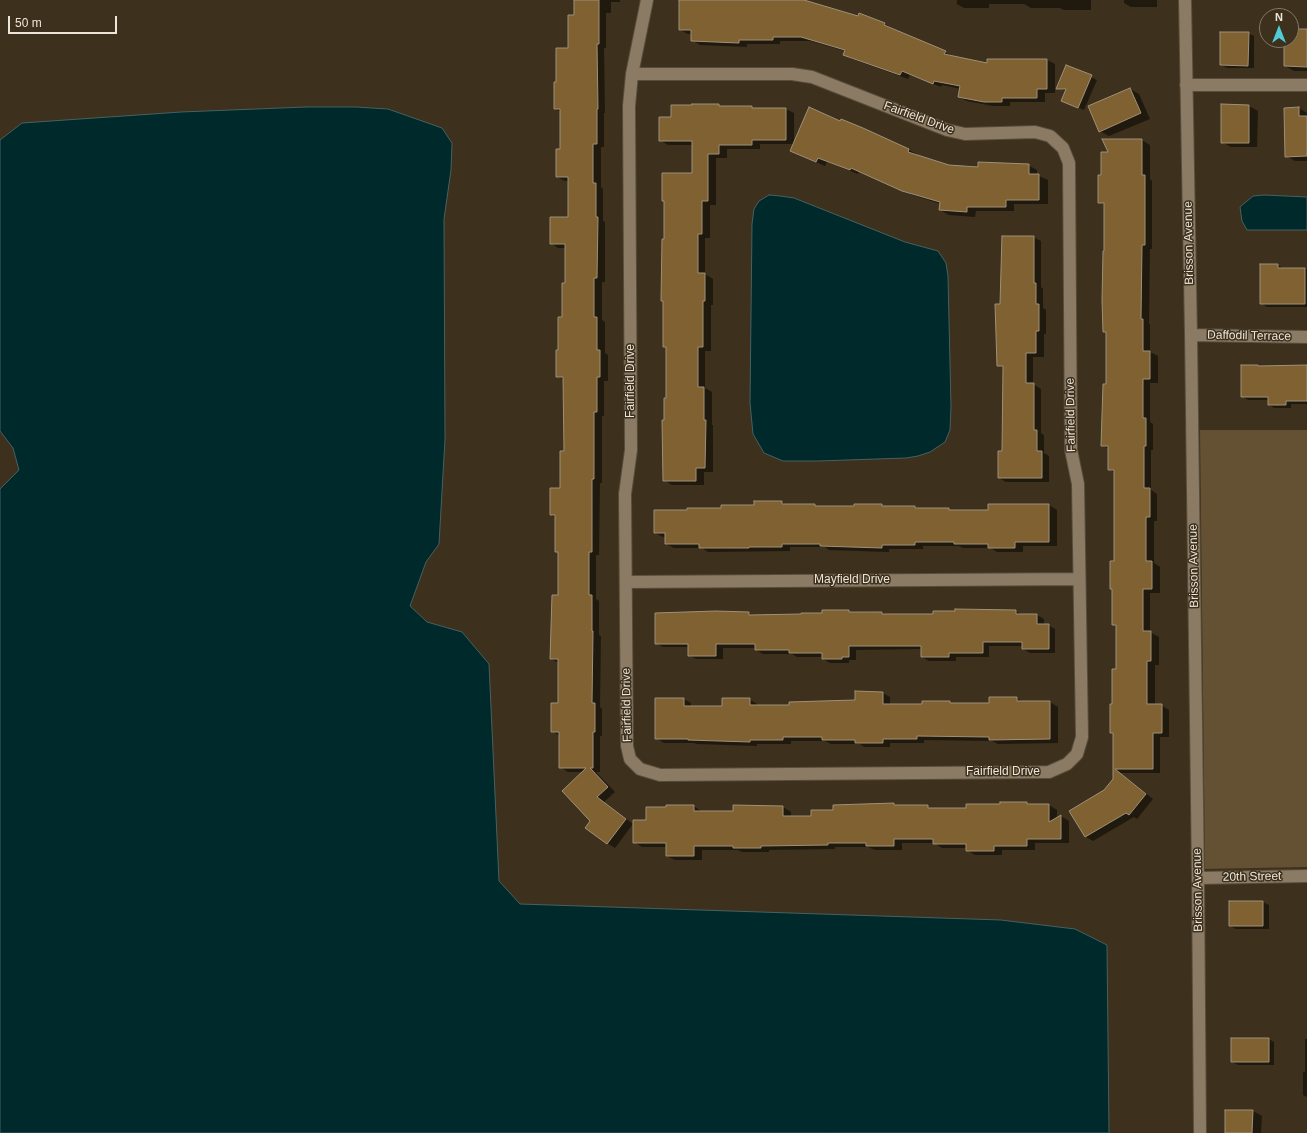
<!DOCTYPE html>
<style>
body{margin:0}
#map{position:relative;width:1307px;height:1133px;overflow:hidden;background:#3d301c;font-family:Arial,sans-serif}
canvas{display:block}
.north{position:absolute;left:1259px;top:8px;width:40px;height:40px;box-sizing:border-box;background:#3d301c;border:1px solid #837868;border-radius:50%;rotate:0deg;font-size:11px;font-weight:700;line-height:16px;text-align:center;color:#ede5d9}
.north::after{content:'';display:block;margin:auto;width:14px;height:18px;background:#51ccd4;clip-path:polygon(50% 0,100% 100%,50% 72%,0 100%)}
.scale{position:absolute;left:8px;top:16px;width:109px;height:18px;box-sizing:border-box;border:2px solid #ede5d9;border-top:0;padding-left:5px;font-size:12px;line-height:14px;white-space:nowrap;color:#ede5d9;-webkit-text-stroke:3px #3d301c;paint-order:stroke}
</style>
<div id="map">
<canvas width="1307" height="1133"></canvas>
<div class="north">N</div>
<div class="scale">50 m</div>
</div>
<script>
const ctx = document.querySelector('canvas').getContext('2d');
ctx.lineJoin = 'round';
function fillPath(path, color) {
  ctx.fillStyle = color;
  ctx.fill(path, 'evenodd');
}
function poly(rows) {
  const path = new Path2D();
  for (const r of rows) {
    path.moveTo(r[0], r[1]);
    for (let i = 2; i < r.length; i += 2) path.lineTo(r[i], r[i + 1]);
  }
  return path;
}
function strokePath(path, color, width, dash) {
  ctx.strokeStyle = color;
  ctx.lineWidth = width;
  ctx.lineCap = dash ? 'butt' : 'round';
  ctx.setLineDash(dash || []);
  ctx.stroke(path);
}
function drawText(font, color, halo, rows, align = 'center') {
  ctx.font = font + ' Arial,sans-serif';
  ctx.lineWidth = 3;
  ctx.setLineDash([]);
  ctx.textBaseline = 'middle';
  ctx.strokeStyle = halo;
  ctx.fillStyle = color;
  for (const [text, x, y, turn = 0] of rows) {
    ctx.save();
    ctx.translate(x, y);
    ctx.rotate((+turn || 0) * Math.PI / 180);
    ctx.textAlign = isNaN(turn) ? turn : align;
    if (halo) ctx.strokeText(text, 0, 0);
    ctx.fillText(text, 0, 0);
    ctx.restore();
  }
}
const green = poly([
 [1200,430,1307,430,1307,867,1205,869]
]);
const water = poly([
 [306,107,356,107,388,109,442,128,452,143,451,170,444,219,445,439,439,544,426,562,410,606,427,622,462,632,489,664,499,881,520,904,1001,920,1075,929,1107,945,1109,1133,0,1133,0,489,19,470,13,448,0,431,0,140,22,123,181,112,306,107],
 [769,195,780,196,794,198,905,242,938,251,946,263,948,276,951,407,950,430,945,442,930,452,918,456,906,458,818,461,783,461,764,453,753,434,750,403,752,224,754,209,759,201,769,195],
 [1264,195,1307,197,1307,230,1247,230,1242,221,1240,207,1253,196,1264,195]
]);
const shadow = poly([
 [575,0,620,0,620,2,611,2,611,13,606,13,606,48,604,48,605,113,604,113,604,147,601,147,601,187,603,189,603,221,605,222,605,282,602,282,602,320,605,322,605,353,608,355,608,381,604,381,604,416,602,416,602,483,600,483,599,555,596,555,596,599,599,601,599,635,601,636,600,707,602,709,602,736,600,736,600,772,596,772,615,792,604,802,633,824,615,848,607,843,591,821,583,772,568,772,560,767,560,736,552,731,559,704,559,663,551,659,559,596,559,552,556,518,551,515,561,489,565,452,564,380,557,376,566,284,566,248,558,248,551,243,569,218,569,181,565,181,557,177,561,150,561,112,555,109,557,83,569,49,575,16],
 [712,0,741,0,884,24,892,28,892,29,953,56,988,64,1047,60,1055,64,1055,93,1045,93,1045,102,1010,102,1010,106,993,106,967,101,959,97,961,89,942,85,941,87,910,75,908,79,852,59,844,55,845,51,810,41,780,41,780,44,747,44,747,47,700,45,692,40,692,34,688,34,680,30],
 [957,0,1091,0,1091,10,1064,10,1060,8,1031,8,1024,4,989,4,989,8,964,8,957,4],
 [1124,0,1157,0,1157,7,1131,7,1124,3],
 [1291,30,1307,30,1307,71,1294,71,1285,66,1285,40,1291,40],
 [1248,33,1254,36,1254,68,1227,68,1221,65],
 [1067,66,1097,80,1084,110,1068,103,1066,91,1058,88],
 [1130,89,1139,94,1150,119,1109,136,1100,131],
 [719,105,723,107,786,109,794,113,794,144,760,144,760,149,727,149,727,158,716,158,716,205,710,205,710,238,705,238,705,274,713,279,713,305,711,305,711,351,705,351,705,388,712,392,712,425,713,425,713,472,704,472,704,485,672,485,664,480,666,399,666,347,664,346,664,302,662,300,665,240,693,174,693,145,668,145,660,140,672,118],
 [1249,106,1258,111,1257,147,1231,147,1222,142],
 [1299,108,1307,113,1307,161,1295,161,1286,156],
 [1142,140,1150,145,1150,179,1152,181,1152,249,1150,249,1149,324,1150,324,1150,352,1158,356,1158,383,1150,383,1150,422,1153,424,1153,450,1151,450,1151,490,1157,494,1157,521,1154,521,1154,563,1160,567,1160,593,1150,593,1150,632,1159,637,1159,665,1155,665,1155,705,1161,705,1169,710,1169,737,1160,737,1160,773,1120,773,1153,799,1137,819,1134,817,1093,841,1086,837,1071,811,1105,791,1114,779,1114,734,1111,733,1117,670,1117,626,1113,624,1115,562,1115,473,1109,469,1109,449,1102,445,1107,385,1107,333,1104,331,1105,205,1099,202,1102,176,1110,153],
 [909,150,917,154,917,156,949,166,979,168,1028,165,1037,170,1037,175,1048,180,1048,204,1014,204,1014,211,976,211,975,217,949,215,940,210,941,204,912,195,859,172,858,174,827,162,825,166,800,155],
 [1033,237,1041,241,1041,287,1043,289,1043,308,1046,310,1046,334,1044,334,1044,357,1033,357,1033,384,1041,389,1041,433,1044,435,1044,453,1049,456,1049,482,1006,482,999,478,1003,452,1004,368,998,365,1001,305],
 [1278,265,1284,269,1307,269,1307,307,1267,307,1261,303],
 [1242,366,1258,366,1260,367,1307,366,1307,404,1291,404,1291,408,1274,408,1269,405,1269,400,1248,400,1242,396],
 [782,502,787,505,814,505,819,507,881,505,884,507,915,507,919,509,949,509,951,511,989,511,1049,505,1057,510,1057,546,1023,546,1023,552,997,552,991,548,963,548,959,546,923,546,923,549,889,549,889,552,829,550,825,547,790,547,790,551,708,552,702,548,674,548,666,544,666,537,663,537,655,533,688,511,755,506],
 [823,611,882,612,886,615,934,615,1016,611,1022,615,1037,615,1044,619,1044,625,1048,625,1055,629,1055,653,1030,653,1023,649,1023,646,989,646,989,657,956,657,956,661,929,661,922,657,922,649,856,650,856,660,849,660,849,663,830,663,823,659,823,657,797,657,792,654,763,654,756,650,756,648,723,648,723,659,696,659,689,655,689,647,663,647,656,643,716,612,749,613,754,616,823,614],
 [883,693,890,697,890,705,924,705,924,702,950,702,954,704,990,704,1016,698,1023,702,1050,702,1058,707,1058,743,998,744,992,741,924,740,924,743,890,743,890,747,864,747,860,744,831,744,825,741,791,741,791,744,757,744,757,746,697,744,694,743,664,743,656,738,684,699,691,703,691,707,723,707,749,699,757,704,757,706,790,706,856,701],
 [1001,803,1027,803,1031,805,1049,805,1057,810,1057,819,1061,816,1069,821,1069,843,1035,843,1035,850,1002,850,1002,855,975,855,967,850,967,848,942,848,934,843,902,843,902,850,875,850,868,847,835,847,835,849,769,850,769,852,742,852,738,850,702,850,702,860,675,860,667,856,667,847,642,847,634,842,647,821,694,806,702,812,734,812,783,807,791,812,791,817,812,817,834,811,894,804,897,806,927,806,931,809,967,809,1001,805],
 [1230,902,1263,902,1269,905,1269,929,1236,929,1230,926],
 [1269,1039,1274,1042,1274,1065,1238,1065,1232,1062],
 [1305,1039,1307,1039,1307,1097,1303,1095,1303,1072,1305,1072],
 [1253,1111,1262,1116,1261,1133,1226,1133]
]);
const building = poly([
 [574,0,599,0,599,44,597,44,598,109,597,109,597,144,593,144,593,183,596,183,596,217,598,217,597,278,594,278,594,317,597,317,597,350,600,350,600,377,597,377,597,412,594,412,594,479,592,479,592,552,589,552,589,595,592,595,592,631,593,631,592,703,595,703,595,732,593,732,593,768,590,768,608,787,597,797,626,819,607,844,585,828,590,821,562,791,586,768,559,768,559,732,551,732,551,703,558,703,558,659,550,659,552,595,558,595,558,552,555,552,555,515,550,515,550,488,560,488,560,451,564,451,563,377,556,377,556,350,558,350,558,317,562,317,562,283,565,283,565,244,550,244,550,217,568,217,568,177,556,177,556,149,560,149,560,109,554,109,554,82,556,82,556,48,568,48,568,15,574,15,574,0],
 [679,0,804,0,858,16,859,13,885,23,884,25,946,51,944,54,987,63,987,59,1047,59,1047,89,1037,89,1037,98,1002,98,1002,102,984,102,958,97,960,86,934,81,933,84,902,71,900,75,843,55,845,50,801,37,773,37,773,40,739,40,739,43,691,41,691,30,679,30,679,0],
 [1291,29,1307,29,1307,67,1284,66,1284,40,1291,40,1291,29],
 [1220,32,1249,32,1248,66,1220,65,1220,32],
 [1066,65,1092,75,1078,108,1061,101,1066,89,1056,89,1066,65],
 [1130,88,1141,113,1099,132,1088,106,1130,88],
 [692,104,719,104,719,106,752,106,752,108,786,108,786,140,752,140,752,145,719,145,719,154,708,154,708,201,702,201,702,234,698,234,698,273,705,273,705,301,703,301,703,347,698,347,698,387,704,387,704,420,706,420,705,468,696,468,696,481,663,481,662,420,664,420,664,398,666,398,666,347,663,347,663,301,661,301,662,239,664,239,664,201,662,201,662,173,692,173,692,141,659,141,659,117,671,117,671,105,692,105,692,104],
 [1221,104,1249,105,1249,143,1221,143,1221,104],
 [809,107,840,121,841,119,863,128,909,149,908,152,949,165,978,167,978,162,1029,164,1029,174,1039,174,1039,200,1006,200,1006,207,967,207,967,212,939,210,940,202,902,191,851,168,850,170,818,158,816,162,790,151,809,107],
 [1299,107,1299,116,1307,116,1307,156,1285,157,1284,108,1299,107],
 [1102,139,1142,139,1142,175,1145,175,1145,245,1142,245,1141,319,1143,319,1143,351,1150,351,1150,379,1143,379,1143,418,1146,418,1146,446,1144,446,1144,488,1150,488,1150,517,1146,517,1146,561,1152,561,1152,589,1143,589,1143,631,1151,631,1151,661,1147,661,1147,704,1162,704,1162,733,1153,733,1153,769,1115,769,1146,794,1129,815,1126,813,1085,837,1069,811,1104,790,1113,779,1113,733,1110,733,1110,704,1112,704,1112,669,1116,669,1116,625,1112,625,1112,589,1110,589,1110,561,1114,561,1114,470,1108,470,1108,446,1101,446,1103,384,1106,384,1106,332,1103,332,1102,301,1103,251,1104,251,1104,203,1098,203,1098,175,1101,175,1101,152,1108,152,1102,139],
 [1002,236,1034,236,1034,283,1036,283,1036,304,1039,304,1039,331,1036,331,1036,353,1026,353,1026,383,1034,383,1034,430,1037,430,1037,451,1042,451,1042,478,998,478,998,451,1002,451,1003,366,997,366,995,304,1000,304,1002,236],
 [1260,264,1278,264,1278,268,1305,268,1305,304,1260,304,1260,264],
 [1241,365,1258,365,1258,366,1307,365,1307,401,1286,401,1286,405,1268,405,1268,397,1241,397,1241,365],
 [754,501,782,501,782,504,815,504,815,506,854,506,854,504,882,504,882,506,915,506,915,508,949,508,949,510,988,510,988,504,1049,504,1049,542,1015,542,1015,548,988,548,988,544,954,544,954,542,915,542,915,545,882,545,882,548,820,546,820,544,782,544,782,547,749,547,749,548,699,548,699,544,665,544,665,533,654,533,654,510,687,510,687,508,721,508,721,505,754,505,754,501],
 [955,609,1016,610,1016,614,1037,614,1037,624,1049,624,1049,649,1022,649,1022,642,983,642,983,653,949,653,949,657,921,657,921,646,849,646,849,657,842,657,842,659,822,659,822,653,789,653,789,650,755,650,755,644,716,644,716,656,688,656,688,644,655,644,655,613,716,611,749,612,749,615,801,614,801,613,822,613,822,610,849,610,849,612,882,612,882,614,933,614,933,611,955,611,955,609],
 [855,691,883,692,883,704,922,704,922,701,950,701,950,703,989,703,989,697,1017,697,1017,701,1050,701,1050,739,989,740,989,737,917,736,917,739,883,739,883,743,855,743,855,740,822,740,822,737,783,737,783,740,750,740,750,742,688,740,688,739,655,739,655,698,684,698,684,706,722,706,722,698,750,698,750,705,789,705,789,702,855,700,855,691],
 [1000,802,1027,802,1027,804,1049,804,1049,822,1061,815,1061,839,1027,839,1027,846,994,846,994,851,966,851,966,844,933,844,933,839,894,839,894,846,866,846,866,843,828,843,828,845,761,846,761,848,733,848,733,846,694,846,694,856,666,856,666,843,633,843,633,820,646,820,646,807,666,807,666,805,694,805,694,811,733,811,733,805,783,806,783,816,811,816,811,810,833,810,833,805,894,803,894,805,928,805,928,808,966,808,966,804,1000,804,1000,802],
 [1229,901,1263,901,1263,926,1229,926,1229,901],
 [1231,1038,1269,1038,1269,1062,1231,1062,1231,1038],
 [1225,1110,1253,1110,1252,1133,1225,1133,1225,1110]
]);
const minor = poly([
 [1185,0,1191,335,1198,878,1200,1133],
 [632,74,792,74,812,77,947,130,965,134,1035,132,1050,136,1063,148,1069,163,1071,450,1078,484,1082,737,1077,754,1067,764,1049,772,660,775,640,769,630,759,627,746,625,494,631,450,629,106,632,74,647,0],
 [1186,85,1307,85],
 [1191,335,1307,337],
 [626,582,1079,579],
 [1198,878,1307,876]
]);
const streetNames = [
 ["Fairfield Drive",919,118,20],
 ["Brisson Avenue",1189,243,-91],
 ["Daffodil Terrace",1249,336,1],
 ["Fairfield Drive",631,381,-90],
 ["Fairfield Drive",1071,415,-91],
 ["Brisson Avenue",1194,566,-91],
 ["Mayfield Drive",852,580],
 ["Fairfield Drive",627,705,-91],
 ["Fairfield Drive",1003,772],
 ["20th Street",1252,877,-1],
 ["Brisson Avenue",1198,890,-91]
];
fillPath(green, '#645032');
fillPath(water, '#00292c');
strokePath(water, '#476160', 1);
fillPath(shadow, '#0007');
fillPath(building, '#7f6132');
strokePath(building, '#9f9079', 1);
strokePath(minor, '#584d3c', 14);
strokePath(minor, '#8b7b65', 12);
drawText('12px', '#ede5d9', '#3d301c', streetNames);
</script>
